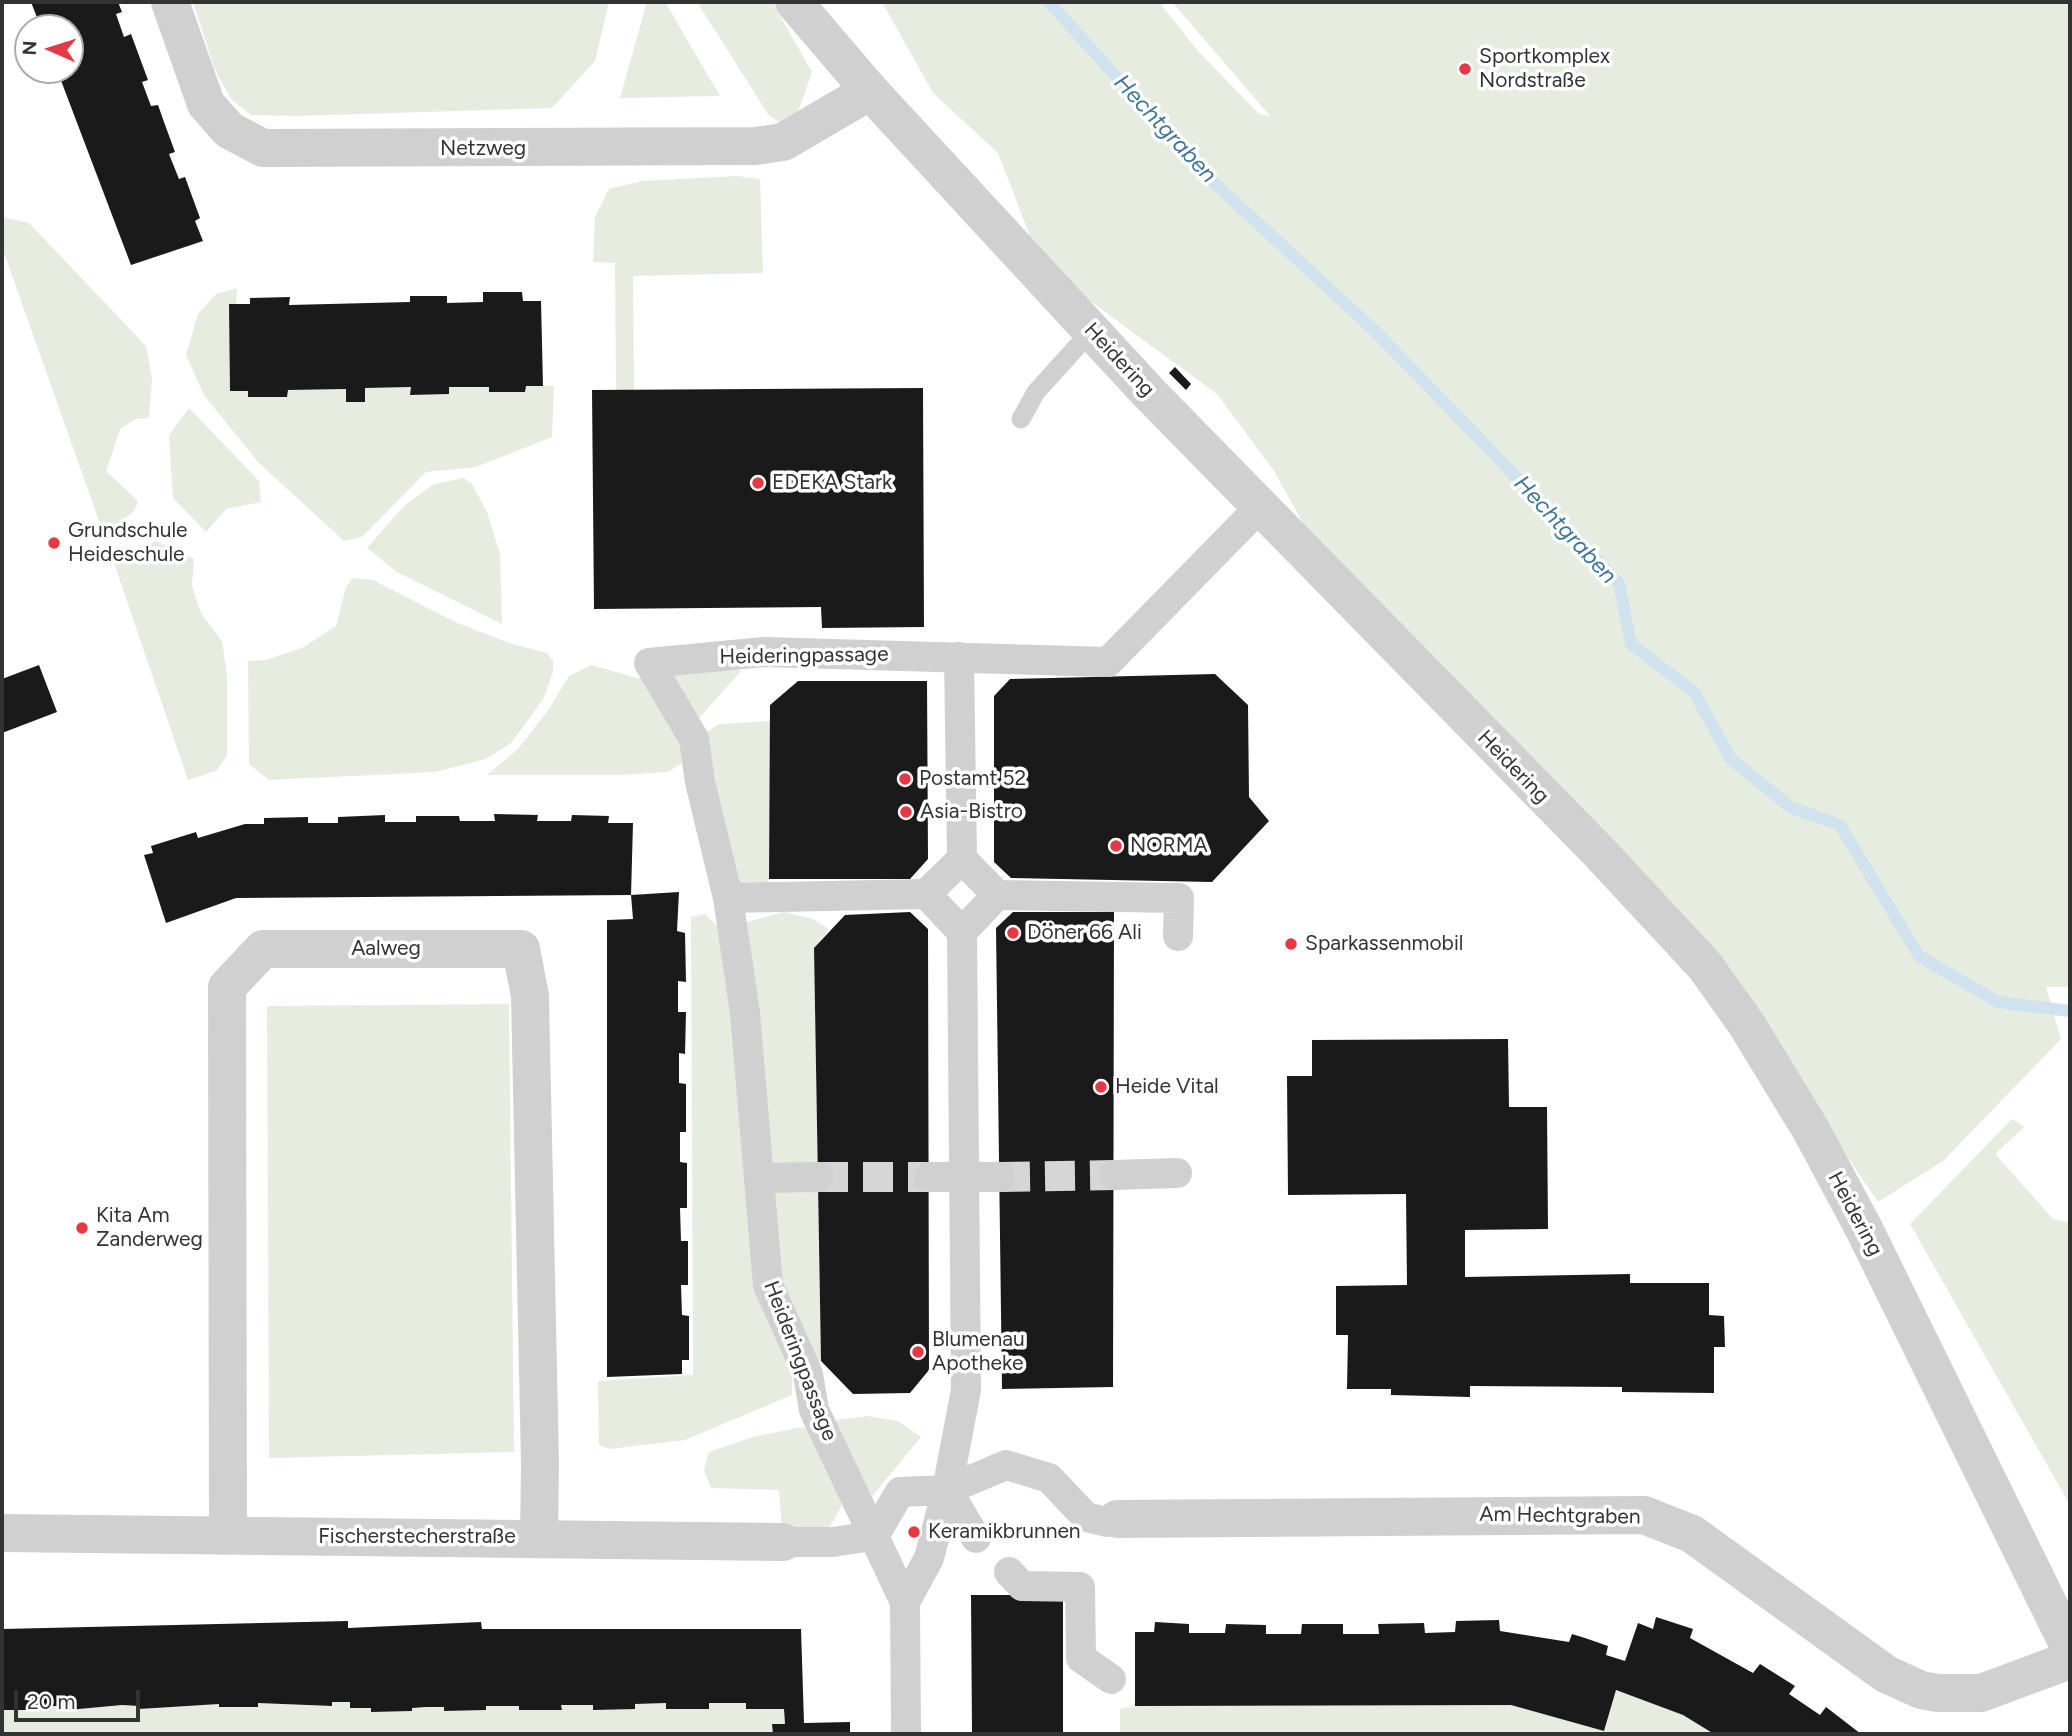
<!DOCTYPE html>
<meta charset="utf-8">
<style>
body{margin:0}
#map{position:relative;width:2072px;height:1736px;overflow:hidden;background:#fff;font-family:Figtree,sans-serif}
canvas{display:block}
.frame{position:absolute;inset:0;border:4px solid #333;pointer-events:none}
.north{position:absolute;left:14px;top:14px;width:70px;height:70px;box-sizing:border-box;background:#fff;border:2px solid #adadad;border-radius:50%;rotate:273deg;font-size:19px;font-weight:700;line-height:28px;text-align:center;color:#333}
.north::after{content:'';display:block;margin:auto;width:24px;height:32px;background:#e63946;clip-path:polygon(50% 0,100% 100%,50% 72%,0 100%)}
.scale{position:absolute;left:14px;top:1690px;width:126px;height:32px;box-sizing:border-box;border:4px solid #333;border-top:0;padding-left:9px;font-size:21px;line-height:24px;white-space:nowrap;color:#333;-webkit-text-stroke:5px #fff;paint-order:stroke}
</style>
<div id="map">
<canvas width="2072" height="1736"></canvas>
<div class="frame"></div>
<div class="north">N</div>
<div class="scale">20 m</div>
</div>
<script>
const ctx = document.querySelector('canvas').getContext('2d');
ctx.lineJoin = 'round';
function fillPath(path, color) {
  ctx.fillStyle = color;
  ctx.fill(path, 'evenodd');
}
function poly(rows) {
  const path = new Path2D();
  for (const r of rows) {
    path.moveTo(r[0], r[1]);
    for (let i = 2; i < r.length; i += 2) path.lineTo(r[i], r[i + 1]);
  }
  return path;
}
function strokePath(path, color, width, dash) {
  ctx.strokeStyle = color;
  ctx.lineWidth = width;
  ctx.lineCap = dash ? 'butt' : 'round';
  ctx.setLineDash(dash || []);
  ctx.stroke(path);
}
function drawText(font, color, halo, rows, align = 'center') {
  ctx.font = font + ' Figtree,sans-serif';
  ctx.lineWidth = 7;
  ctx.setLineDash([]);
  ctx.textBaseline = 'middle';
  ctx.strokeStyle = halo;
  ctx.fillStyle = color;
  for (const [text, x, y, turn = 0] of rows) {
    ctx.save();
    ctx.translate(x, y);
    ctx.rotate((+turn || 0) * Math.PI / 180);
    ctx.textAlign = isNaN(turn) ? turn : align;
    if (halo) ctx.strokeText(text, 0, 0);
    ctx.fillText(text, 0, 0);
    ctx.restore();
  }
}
const green = poly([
 [193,2,609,2,595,61,552,108,297,116,251,115,231,99,215,70],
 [647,2,665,2,720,96,620,98],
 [697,2,772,2,812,72,798,112,779,122,768,114],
 [882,2,1159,2,1198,51,1259,114,1270,116,1172,2,2070,2,2070,987,2046,987,2061,1039,1943,1161,1878,1202,1707,950,1309,534,1274,471,1217,394,1082,295,1033,244,998,153,933,93],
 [737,176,760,179,763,273,633,276,634,390,616,390,615,263,593,262,595,217,609,189,642,181],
 [2,217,29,223,146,346,152,378,149,418,135,419,120,429,106,471,138,501,134,511,104,535,2,247],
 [237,288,236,304,229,304,249,397,287,397,288,390,346,389,347,402,365,402,365,388,411,387,411,395,449,394,449,387,489,387,490,392,525,392,526,386,554,386,552,437,476,467,426,472,362,537,344,541,258,462,204,395,186,355,198,314,216,294],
 [189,408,259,481,261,502,226,509,206,532,173,498,169,435],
 [464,478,472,484,487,512,500,554,502,624,397,572,367,548,404,506,434,484],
 [156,541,194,559,192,586,201,613,222,641,227,675,227,756,216,771,188,780,114,563],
 [353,578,373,580,455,622,512,644,547,653,553,661,553,671,544,698,511,743,486,759,435,772,269,780,249,764,248,661,266,660,304,647,336,626,346,587],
 [720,663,741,671,699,718,668,675],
 [591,665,648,681,681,745,682,763,668,772,621,775,487,775,518,749,549,709,569,676],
 [771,721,769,879,766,887,745,890,730,875,705,733,719,724],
 [784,912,813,919,829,929,814,948,821,1361,811,1365,778,1290,745,938,747,922],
 [705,914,717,926,792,1369,792,1395,685,1440,610,1449,599,1445,598,1381,693,1375,691,917],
 [509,1004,514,1452,269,1458,267,1006],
 [2012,1119,2024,1127,1995,1154,2053,1219,2070,1223,2070,1505,1910,1224],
 [867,1416,898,1421,921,1437,869,1500,830,1435,837,1420],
 [802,1427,818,1432,842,1505,829,1528,783,1542,779,1490,711,1488,704,1470,709,1452,753,1437],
 [1616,1690,1683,1715,1714,1734,1120,1734,1120,1709,1135,1706,1437,1703,1511,1705,1604,1731],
 [332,1702,350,1702,351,1708,371,1708,371,1712,411,1711,412,1708,426,1707,444,1707,444,1711,485,1710,486,1706,519,1706,519,1710,562,1709,561,1705,593,1705,635,1709,635,1704,666,1703,666,1709,709,1709,709,1703,746,1703,746,1709,784,1709,785,1724,773,1724,773,1734,2,1734,2,1710,32,1710,32,1706,68,1706,68,1710,122,1705,139,1706,140,1709,219,1704,219,1707,257,1707,258,1703,331,1706]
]);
const stream = poly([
 [1049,2,1199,169,1374,330,1619,583,1631,644,1694,692,1731,759,1790,807,1840,825,1919,956,1998,1002,2070,1011]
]);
const building = poly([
 [31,2,118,2,122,12,116,14,124,37,131,34,148,80,142,82,151,106,158,105,164,122,175,152,169,154,179,179,185,177,200,218,195,221,203,241,131,265,57,70,70,70,70,28,41,28],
 [483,292,522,292,523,301,541,301,543,386,526,386,525,392,489,392,489,387,449,387,449,394,410,395,411,387,365,388,365,402,346,402,346,389,288,390,287,397,248,397,248,391,230,391,229,304,250,304,250,298,290,297,289,305,410,302,410,296,447,296,447,303,483,302],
 [1175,367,1191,384,1186,390,1169,373],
 [923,388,924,627,822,628,821,607,594,609,592,390],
 [39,665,57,712,2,733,2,679],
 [1215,674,1248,705,1249,797,1269,821,1212,882,1011,878,994,862,994,696,1010,679],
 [798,681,927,681,928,859,910,879,769,879,770,705],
 [494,814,538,815,537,821,571,821,572,815,609,816,608,823,633,823,631,895,679,892,677,931,685,933,686,982,678,981,678,1012,686,1012,685,1054,679,1053,679,1083,686,1084,686,1132,680,1132,680,1162,687,1163,687,1208,680,1208,681,1241,688,1241,688,1285,681,1285,682,1315,689,1316,689,1360,682,1360,682,1374,607,1377,607,920,633,919,631,895,236,898,166,923,144,855,153,853,151,846,196,832,198,838,245,824,264,824,264,818,308,817,308,823,338,823,338,817,385,815,385,822,416,822,416,816,459,816,460,821,495,821],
 [910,912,928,929,929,1370,910,1393,853,1394,821,1361,814,948,845,915],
 [1013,912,1114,912,1113,1387,1002,1389,996,928],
 [1508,1039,1509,1107,1547,1107,1548,1229,1465,1230,1465,1277,1630,1274,1630,1283,1709,1283,1709,1315,1724,1316,1725,1347,1714,1347,1714,1393,1622,1392,1622,1387,1470,1386,1470,1397,1391,1395,1391,1389,1347,1389,1348,1335,1336,1335,1336,1286,1407,1285,1406,1194,1288,1195,1287,1076,1312,1076,1312,1040],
 [971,1595,1063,1595,1063,1734,972,1734],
 [1656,1617,1693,1629,1690,1638,1753,1673,1760,1664,1795,1686,1789,1694,1820,1715,1826,1707,1861,1734,1714,1734,1683,1715,1616,1690,1604,1731,1511,1705,1135,1706,1135,1632,1154,1632,1155,1622,1189,1624,1189,1633,1225,1633,1226,1624,1266,1625,1266,1634,1301,1634,1302,1624,1343,1624,1343,1634,1379,1634,1378,1624,1424,1623,1425,1633,1455,1632,1456,1621,1499,1620,1500,1631,1569,1642,1572,1634,1585,1638,1608,1646,1606,1655,1625,1661,1638,1623,1653,1629],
 [348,1621,348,1628,481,1622,482,1629,801,1629,804,1723,850,1722,850,1734,773,1734,772,1724,785,1724,784,1709,746,1709,746,1703,709,1703,709,1709,666,1709,666,1703,635,1704,635,1709,593,1710,593,1705,561,1705,562,1710,519,1710,519,1706,486,1706,486,1710,444,1711,444,1707,426,1707,412,1708,412,1711,371,1712,371,1708,350,1708,350,1702,332,1702,332,1706,258,1703,258,1707,219,1707,219,1704,139,1709,139,1706,122,1705,68,1710,68,1706,32,1706,32,1710,2,1710,2,1629]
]);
const pedestrianTunnel = poly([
 [818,1177,929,1177],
 [1000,1177,1114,1175]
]);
const service = poly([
 [1021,419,1036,392,1092,330]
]);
const pedestrian = poly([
 [959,657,962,859,926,894,962,932],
 [997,895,1179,898,1178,936],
 [728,898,926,894],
 [1114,1175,1177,1173],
 [929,1177,1000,1177],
 [759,1178,818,1177],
 [947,1490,976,1538],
 [874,1536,900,1492,947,1490,1006,1465,1049,1478,1086,1517,1107,1522,1117,1519],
 [783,1542,832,1542,874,1536],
 [1009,1572,1022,1586,1080,1587,1081,1658,1111,1679],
 [905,1602,814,1410,808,1374,768,1285,745,1013,728,898,700,782,694,739,649,663,764,652,1108,662,1260,507],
 [906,1734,905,1602,929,1558,947,1490,966,1390,962,932,997,895,962,859]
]);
const minor = poly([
 [170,2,206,104,229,130,263,148,755,146,783,142,870,91],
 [1117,1519,1644,1515,1692,1534,1886,1674,1921,1690,1938,1693,1981,1693,2070,1660],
 [2,1533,783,1542],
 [228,1536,227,987,263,949,521,949,530,996,540,1464,539,1538]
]);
const tertiary = poly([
 [794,2,870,91,1149,393,1600,853,1705,966,1747,1025,1811,1130,1864,1229,2070,1648]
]);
const markers = [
 [1465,69,7,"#e63946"],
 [758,483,7,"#e63946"],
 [54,543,7,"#e63946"],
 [905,779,7,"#e63946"],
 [906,812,7,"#e63946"],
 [1116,846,7,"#e63946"],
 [1013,933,7,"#e63946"],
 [1291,944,7,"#e63946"],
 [1101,1087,7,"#e63946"],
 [82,1228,7,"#e63946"],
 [918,1352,7,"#e63946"],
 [914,1532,7,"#e63946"]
];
const poiNames = [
 ["Sportkomplex",1479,57],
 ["Nordstraße",1479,81],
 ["EDEKA Stark",772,483],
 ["Grundschule",68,531],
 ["Heideschule",68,555],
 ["Postamt 52",919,779],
 ["Asia-Bistro",920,812],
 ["NORMA",1130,846],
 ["Döner 66 Ali",1027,933],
 ["Sparkassenmobil",1305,944],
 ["Heide Vital",1115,1087],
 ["Kita Am",96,1216],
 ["Zanderweg",96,1240],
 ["Blumenau",932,1340],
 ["Apotheke",932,1364],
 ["Keramikbrunnen",928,1532]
];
const streetNames = [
 ["Netzweg",483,149],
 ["Heidering",1119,360,47],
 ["Heideringpassage",804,656,-1],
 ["Heidering",1513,767,46],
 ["Aalweg",386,949],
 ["Heidering",1855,1214,62],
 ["Heideringpassage",800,1361,69],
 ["Am Hechtgraben",1560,1516,1],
 ["Fischerstecherstraße",417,1537]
];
const waterNames = [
 ["Hechtgraben",1165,129,47],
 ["Hechtgraben",1565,530,47]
];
fillPath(green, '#e6ecdf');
strokePath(stream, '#cfe2ee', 12);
fillPath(building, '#1a1a1a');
strokePath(pedestrianTunnel, '#d6d6d6', 30, [30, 15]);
strokePath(service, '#d0d0d0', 19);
strokePath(pedestrian, '#d0d0d0', 30);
strokePath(minor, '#d0d0d0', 38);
strokePath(tertiary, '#d0d0d0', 38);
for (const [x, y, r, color] of markers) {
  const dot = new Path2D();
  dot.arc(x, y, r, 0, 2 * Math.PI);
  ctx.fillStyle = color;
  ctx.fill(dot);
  strokePath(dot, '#fff', 2.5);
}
drawText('21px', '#333', '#fff', poiNames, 'left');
drawText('21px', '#333', '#fff', streetNames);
drawText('italic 23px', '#3f7597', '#fff', waterNames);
</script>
